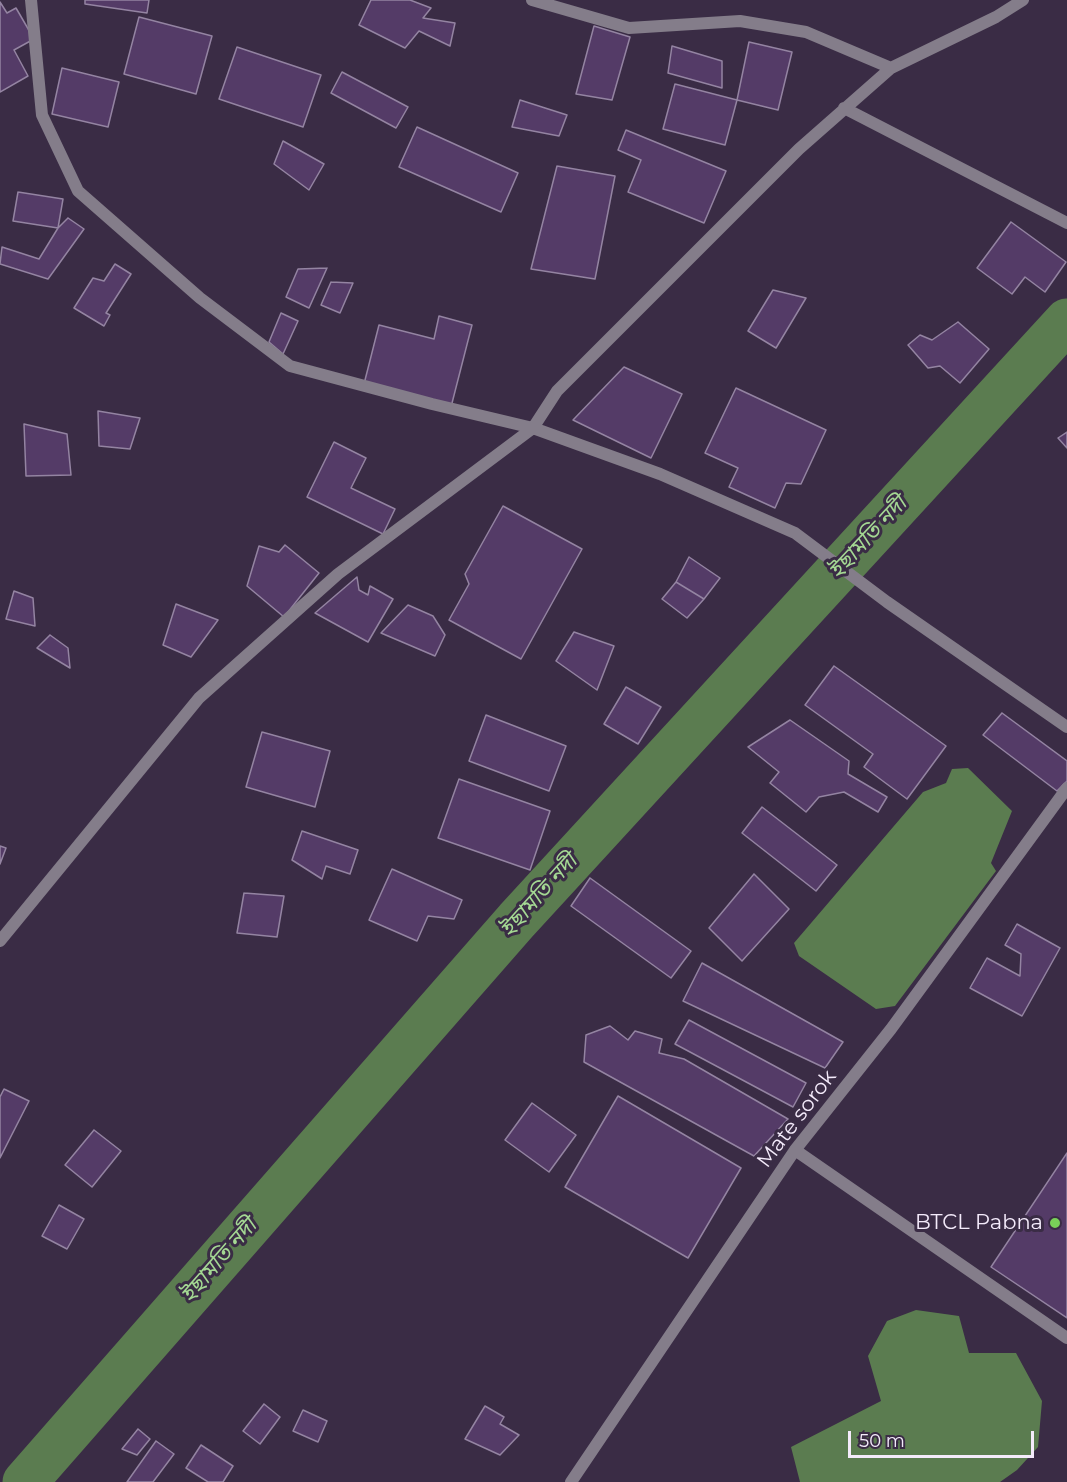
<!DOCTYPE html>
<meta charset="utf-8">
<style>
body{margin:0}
#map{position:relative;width:1067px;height:1482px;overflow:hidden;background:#3a2c45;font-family:Montserrat,sans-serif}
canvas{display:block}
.scale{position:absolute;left:848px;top:1431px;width:186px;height:27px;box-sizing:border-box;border:3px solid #f4ebfb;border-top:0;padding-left:8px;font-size:18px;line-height:21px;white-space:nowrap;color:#f4ebfb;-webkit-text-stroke:4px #3a2c45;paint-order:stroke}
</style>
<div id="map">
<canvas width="1067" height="1482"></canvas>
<div class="scale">50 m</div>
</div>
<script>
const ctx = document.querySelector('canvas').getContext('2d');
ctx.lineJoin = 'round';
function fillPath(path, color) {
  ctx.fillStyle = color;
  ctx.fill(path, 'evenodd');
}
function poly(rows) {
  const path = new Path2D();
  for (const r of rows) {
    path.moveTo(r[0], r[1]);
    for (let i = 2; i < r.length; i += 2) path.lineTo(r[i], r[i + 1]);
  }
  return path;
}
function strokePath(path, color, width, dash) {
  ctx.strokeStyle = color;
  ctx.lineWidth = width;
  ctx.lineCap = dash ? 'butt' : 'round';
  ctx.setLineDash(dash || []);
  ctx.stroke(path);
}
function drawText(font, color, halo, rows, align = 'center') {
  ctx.font = font + ' Montserrat,"Noto Sans Bengali",sans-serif';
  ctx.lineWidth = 6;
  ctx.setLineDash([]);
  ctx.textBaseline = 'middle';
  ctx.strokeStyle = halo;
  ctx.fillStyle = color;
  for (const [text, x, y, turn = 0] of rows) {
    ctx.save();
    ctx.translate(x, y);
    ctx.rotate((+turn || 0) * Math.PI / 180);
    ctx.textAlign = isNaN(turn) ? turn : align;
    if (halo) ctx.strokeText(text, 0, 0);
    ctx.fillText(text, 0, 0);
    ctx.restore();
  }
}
const water = poly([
 [968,768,1012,811,991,863,996,871,895,1006,876,1009,799,956,794,943,923,792,946,783,952,769],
 [916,1310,959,1316,969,1353,1016,1353,1042,1401,1038,1447,1017,1470,1000,1482,800,1482,791,1447,881,1401,868,1356,887,1321]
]);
const river = poly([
 [25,1482,517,920,1067,321]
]);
const building = poly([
 [85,0,149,0,147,13,85,4,85,0],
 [371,0,410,0,431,8,423,18,455,23,450,46,419,31,405,48,359,25,371,0],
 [0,2,7,13,16,8,34,39,14,50,28,76,0,92,0,2],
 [139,17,212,36,196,94,124,74,139,17],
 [594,26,630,37,612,100,576,94,594,26],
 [749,42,792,52,778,110,737,100,749,42],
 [672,46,722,61,722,88,668,73,672,46],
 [237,47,321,75,303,127,219,99,237,47],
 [62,68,119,82,108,127,52,114,62,68],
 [342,72,408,107,396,128,331,93,342,72],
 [675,84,737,100,725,145,663,129,675,84],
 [520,100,567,115,559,136,512,127,520,100],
 [417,127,518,173,501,212,399,167,417,127],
 [626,130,726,171,704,223,628,192,641,160,618,150,626,130],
 [283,141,324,164,309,190,274,164,283,141],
 [557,166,615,176,595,279,531,269,557,166],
 [18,192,63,199,58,228,13,221,18,192],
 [68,218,84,229,48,279,0,264,2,247,39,259,58,228,68,218],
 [1011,222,1066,262,1045,292,1025,277,1012,294,977,268,1011,222],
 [115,264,131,274,106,313,110,315,104,326,74,308,93,278,104,281,115,264],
 [327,268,309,308,286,297,298,269,327,268],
 [331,282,353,283,340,313,321,305,331,282],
 [773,290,806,298,776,348,748,331,773,290],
 [281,313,298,321,283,354,269,342,281,313],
 [439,316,472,325,451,407,364,384,379,325,434,339,439,316],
 [958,322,989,349,960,383,940,366,928,368,908,345,920,335,932,340,958,322],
 [624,367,682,394,651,458,573,420,624,367],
 [736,388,826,430,801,484,786,483,775,508,729,487,738,468,705,453,736,388],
 [98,411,140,418,130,449,99,446,98,411],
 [24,424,67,434,71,475,26,476,24,424],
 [1067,432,1067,448,1058,438,1067,432],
 [334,442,366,458,351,488,395,509,383,534,307,497,334,442],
 [503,506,582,549,521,659,449,620,469,584,465,574,503,506],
 [285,545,319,573,284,617,247,586,259,546,279,552,285,545],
 [689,557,720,578,704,599,676,582,689,557],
 [357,577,359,590,368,595,370,586,393,599,368,642,315,613,357,577],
 [676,582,704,599,687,618,662,599,676,582],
 [14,591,33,598,35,626,6,619,14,591],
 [176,604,218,620,191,657,163,645,176,604],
 [408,605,433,616,445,635,435,656,381,633,408,605],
 [574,632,614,646,597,690,556,661,574,632],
 [50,635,68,648,70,668,37,648,50,635],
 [834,666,946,746,907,799,864,767,873,754,805,705,834,666],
 [626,687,661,707,638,744,604,724,626,687],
 [1002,713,1067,761,1067,781,1057,791,983,735,1002,713],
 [486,715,566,746,549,791,469,761,486,715],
 [790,720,849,761,848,774,887,797,878,812,844,792,819,797,806,812,770,783,779,772,748,747,790,720],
 [262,732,330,751,315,807,246,787,262,732],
 [459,779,550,811,530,870,438,838,459,779],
 [762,807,837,865,816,891,742,833,762,807],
 [302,831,358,850,350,874,326,866,322,879,292,860,302,831],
 [0,846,6,848,0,864,0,846],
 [392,869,462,900,454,919,428,916,417,941,369,920,392,869],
 [754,874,789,909,742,961,709,928,754,874],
 [590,878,691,951,671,978,571,906,590,878],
 [244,893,284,896,277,937,237,933,244,893],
 [1017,924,1060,948,1022,1016,970,988,987,958,1020,976,1021,954,1005,945,1017,924],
 [702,963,843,1042,825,1068,683,1001,702,963],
 [689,1020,806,1083,793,1107,675,1044,689,1020],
 [610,1026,628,1040,635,1031,662,1039,659,1053,684,1059,788,1119,754,1156,584,1062,586,1035,610,1026],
 [4,1089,29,1101,0,1158,0,1097,4,1089],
 [618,1096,741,1168,688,1258,565,1187,618,1096],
 [532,1103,576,1135,549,1172,505,1140,532,1103],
 [94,1130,121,1151,92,1187,65,1165,94,1130],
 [1067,1153,1067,1318,991,1267,1067,1153],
 [59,1205,84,1219,67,1249,42,1236,59,1205],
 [264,1404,280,1417,260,1444,243,1431,264,1404],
 [485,1406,504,1417,500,1424,519,1435,500,1455,465,1439,485,1406],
 [303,1410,327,1421,318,1442,293,1431,303,1410],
 [138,1429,150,1439,137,1455,122,1449,138,1429],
 [156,1441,174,1454,153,1482,127,1482,156,1441],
 [201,1445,233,1466,223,1482,208,1482,186,1468,201,1445]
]);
const minor = poly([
 [31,0,42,115,78,191,200,298,290,366,432,404,533,428,660,474,795,533,887,602,1067,727],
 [532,0,629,28,740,21,806,32,891,68],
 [844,108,1067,223],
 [0,941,199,698,338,574,533,428,557,391,799,149,891,68,996,17,1023,0],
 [795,1150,1067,1338],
 [571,1482,795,1150,891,1029,1067,788]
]);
const markers = [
 [1055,1223,6,"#79d158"]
];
const streetNames = [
 ["Mate sorok",797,1119,-53]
];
const poiNames = [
 ["BTCL Pabna",1043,1223]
];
const waterNames = [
 ["ইছামতি নদী",868,538,-47],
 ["ইছামতি নদী",539,896,-48],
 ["ইছামতি নদী",219,1261,-49]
];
fillPath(water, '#5b7c50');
strokePath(river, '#5b7c50', 45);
fillPath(building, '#543b67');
strokePath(building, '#9484a2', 1.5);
strokePath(minor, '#847d8a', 12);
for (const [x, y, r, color] of markers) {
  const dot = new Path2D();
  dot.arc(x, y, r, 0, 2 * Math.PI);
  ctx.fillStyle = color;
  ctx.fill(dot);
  strokePath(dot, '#3a2c45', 2);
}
drawText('21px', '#f4ebfb', '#3a2c45', streetNames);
drawText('21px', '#f4ebfb', '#3a2c45', poiNames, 'right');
drawText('italic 22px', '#a4d893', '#3a2c45', waterNames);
</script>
